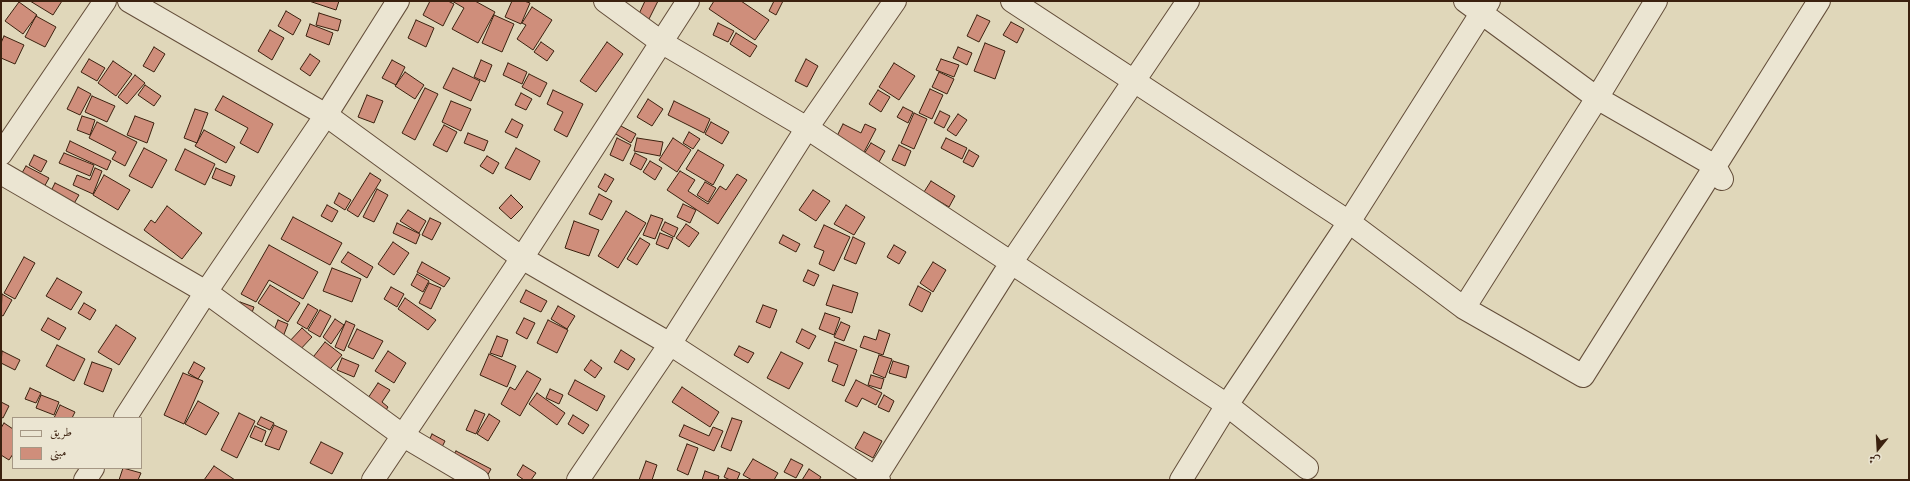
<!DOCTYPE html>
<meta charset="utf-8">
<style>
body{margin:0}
#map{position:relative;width:1910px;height:481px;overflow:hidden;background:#e0d7ba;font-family:"Libre Caslon Text",Amiri,serif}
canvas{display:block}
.frame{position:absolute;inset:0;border:2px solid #3b210f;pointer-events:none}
.legend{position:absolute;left:12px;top:417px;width:130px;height:52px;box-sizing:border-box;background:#ebe5d2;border:1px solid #a59784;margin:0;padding:5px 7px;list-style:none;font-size:12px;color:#3b210f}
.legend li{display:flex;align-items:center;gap:8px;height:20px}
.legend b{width:20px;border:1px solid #a59784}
.north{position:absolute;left:1858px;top:429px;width:40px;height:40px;-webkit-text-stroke:3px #ebe5d2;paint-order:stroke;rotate:198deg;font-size:11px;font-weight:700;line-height:16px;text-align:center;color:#3b210f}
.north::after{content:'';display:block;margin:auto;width:14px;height:18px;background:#3b210f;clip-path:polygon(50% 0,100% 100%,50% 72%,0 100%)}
</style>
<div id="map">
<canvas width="1910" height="481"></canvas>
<div class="frame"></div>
<ul class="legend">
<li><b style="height:5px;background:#ebe5d2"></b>طريق</li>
<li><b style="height:11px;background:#cf8e7b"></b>مبنى</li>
</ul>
<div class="north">ش</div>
</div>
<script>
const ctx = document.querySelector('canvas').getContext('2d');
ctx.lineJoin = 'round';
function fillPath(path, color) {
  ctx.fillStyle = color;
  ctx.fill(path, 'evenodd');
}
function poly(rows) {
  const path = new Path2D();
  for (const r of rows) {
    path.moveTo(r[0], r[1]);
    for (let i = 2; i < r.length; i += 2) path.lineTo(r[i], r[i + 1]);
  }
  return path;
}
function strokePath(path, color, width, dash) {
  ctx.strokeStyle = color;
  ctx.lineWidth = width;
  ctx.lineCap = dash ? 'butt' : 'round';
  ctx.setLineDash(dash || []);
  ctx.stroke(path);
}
const building = poly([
 [30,1,62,1,53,15,30,1],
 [309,1,339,1,336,10,309,1],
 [430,1,448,1,454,4,443,26,423,15,430,1],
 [452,1,475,1,495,12,478,43,452,29,464,8,452,1],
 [512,1,524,1,530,3,521,24,505,17,512,1],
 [645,1,658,1,648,21,638,16,645,1],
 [714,1,741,1,769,20,755,40,709,9,714,1],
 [774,1,783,1,776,15,769,11,774,1],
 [19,2,37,15,23,34,5,21,19,2],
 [532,7,552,20,533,50,517,39,526,25,522,23,532,7],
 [286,11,301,20,293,35,278,26,286,11],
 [319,13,341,20,338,31,316,25,319,13],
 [494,15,514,24,502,52,482,43,494,15],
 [977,15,990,21,979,42,967,36,977,15],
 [36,16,56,27,45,47,25,37,36,16],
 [416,20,434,28,426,47,408,38,416,20],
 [1011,22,1024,29,1017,43,1003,35,1011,22],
 [718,23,734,31,728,42,713,35,718,23],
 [310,24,333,33,329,45,306,36,310,24],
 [270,30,284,38,272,60,258,51,270,30],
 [736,33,757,46,750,57,730,44,736,33],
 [4,36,24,45,15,64,1,58,1,43,4,36],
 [541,42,554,51,547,61,534,52,541,42],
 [607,42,623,54,596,92,580,81,607,42],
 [985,43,1005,51,995,79,974,71,985,43],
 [154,47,165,54,154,72,143,66,154,47],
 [958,47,972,53,967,65,953,58,958,47],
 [310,54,320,61,310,76,300,69,310,54],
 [89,59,105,68,97,81,81,72,89,59],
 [806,59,818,66,807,87,795,81,806,59],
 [941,59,959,65,954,77,936,70,941,59],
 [392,60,405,67,396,85,382,78,392,60],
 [481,60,492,65,485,82,474,77,481,60],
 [113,61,132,74,116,96,98,83,113,61],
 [508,63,527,72,522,84,503,75,508,63],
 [894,63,915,76,899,100,879,87,894,63],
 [453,68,480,81,471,101,443,88,453,68],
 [405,72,424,85,415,99,395,86,405,72],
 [939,72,954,79,947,94,932,87,939,72],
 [529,74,547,83,540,97,522,87,529,74],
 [135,75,145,83,127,104,118,97,135,75],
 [145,85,161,96,154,106,138,95,145,85],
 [78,87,91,94,80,115,67,109,78,87],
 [425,88,438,94,415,140,402,133,425,88],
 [930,89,943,95,932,119,919,113,930,89],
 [553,90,583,104,567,137,554,130,563,112,547,104,553,90],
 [878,90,890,97,881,112,869,104,878,90],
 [521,93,532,99,526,110,515,105,521,93],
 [367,95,383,101,374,123,358,117,367,95],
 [92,96,115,106,107,122,85,112,92,96],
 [223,96,273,124,258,153,240,143,248,128,215,110,223,96],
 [648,99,663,109,652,126,637,117,648,99],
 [451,101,471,109,461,131,442,122,451,101],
 [674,101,710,119,704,133,668,115,674,101],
 [903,107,913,112,908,123,897,117,903,107],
 [195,109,208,113,197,143,184,138,195,109],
 [940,111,950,116,944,128,934,123,940,111],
 [914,113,927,119,914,149,901,143,914,113],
 [958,114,967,120,956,136,947,130,958,114],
 [82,116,95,120,90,135,77,130,82,116],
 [135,116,154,123,147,143,127,135,135,116],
 [512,119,523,125,517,138,505,132,512,119],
 [97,122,137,142,125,166,112,159,116,152,89,138,97,122],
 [711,122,729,132,722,144,705,134,711,122],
 [843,124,861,133,865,124,876,129,863,154,835,140,843,124],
 [444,125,457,132,447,152,433,145,444,125],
 [619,125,636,134,631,143,614,133,619,125],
 [204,130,235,147,226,163,195,146,204,130],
 [689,132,700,139,693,149,683,143,689,132],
 [468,133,488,141,484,151,464,143,468,133],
 [617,138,631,145,623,161,610,155,617,138],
 [637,138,663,142,660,156,634,151,637,138],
 [673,138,691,150,677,172,659,160,673,138],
 [946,138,967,148,962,159,941,148,946,138],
 [70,141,111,161,107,170,66,151,70,141],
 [871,143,885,151,879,162,864,154,871,143],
 [899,145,911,151,905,166,892,160,899,145],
 [144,148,167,160,152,188,129,176,144,148],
 [516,148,540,161,530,180,505,168,516,148],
 [185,149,215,164,205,185,175,170,185,149],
 [698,150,724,165,713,185,686,169,698,150],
 [969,150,979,156,973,167,963,162,969,150],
 [64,153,94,165,90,176,59,163,64,153],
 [635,153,647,159,641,170,630,164,635,153],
 [34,155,47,161,41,172,29,165,34,155],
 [487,156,499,163,493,174,480,166,487,156],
 [650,161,662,168,655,180,643,172,650,161],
 [26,166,49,178,42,191,19,178,26,166],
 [95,168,102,171,93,194,73,185,77,175,90,180,95,168],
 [216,168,235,176,231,186,212,178,216,168],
 [680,171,695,180,688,191,708,204,720,186,726,190,737,174,747,180,718,224,667,190,680,171],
 [370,173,381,180,358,217,347,210,370,173],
 [605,174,614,179,606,192,598,187,605,174],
 [104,175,130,190,118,210,93,195,104,175],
 [931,181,955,196,949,207,924,192,931,181],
 [705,182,716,188,708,202,697,195,705,182],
 [55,183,79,195,72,207,49,195,55,183],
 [377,189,388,195,374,222,363,217,377,189],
 [813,190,830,201,816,221,799,210,813,190],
 [339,193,351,200,345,210,334,203,339,193],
 [599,194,612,201,602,220,589,214,599,194],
 [511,195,523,207,511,219,499,208,511,195],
 [683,204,696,210,690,223,677,217,683,204],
 [327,205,338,211,332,222,321,216,327,205],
 [846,205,865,217,854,235,834,224,846,205],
 [167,206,202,233,182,259,144,230,151,220,155,223,167,206],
 [408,210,426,221,419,233,400,221,408,210],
 [626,211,646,223,618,268,598,256,626,211],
 [651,215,663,219,655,239,643,235,651,215],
 [293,217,342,243,330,265,281,239,293,217],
 [430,218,441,223,432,240,422,235,430,218],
 [574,221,599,230,589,256,565,248,574,221],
 [665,222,678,228,674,237,661,230,665,222],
 [397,223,420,234,416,244,393,233,397,223],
 [686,224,699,233,689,247,676,238,686,224],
 [824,225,850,237,834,271,819,264,824,251,814,247,824,225],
 [660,233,673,238,668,249,656,244,660,233],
 [783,235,800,244,796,252,779,243,783,235],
 [853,237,865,243,856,264,844,259,853,237],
 [640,238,650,244,637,265,627,259,640,238],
 [393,242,409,253,394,275,378,264,393,242],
 [269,245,318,272,303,299,269,280,256,302,241,294,269,245],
 [894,245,906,252,899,264,887,257,894,245],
 [348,252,373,267,367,278,341,262,348,252],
 [24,257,35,263,15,299,4,293,24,257],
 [422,262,450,278,444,287,417,272,422,262],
 [933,262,946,270,933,292,920,283,933,262],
 [332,268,361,279,352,302,323,291,332,268],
 [808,270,819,275,814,286,803,281,808,270],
 [417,274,429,281,423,292,411,285,417,274],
 [57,278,82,292,71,310,46,296,57,278],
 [429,283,441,288,431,309,419,303,429,283],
 [270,285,300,303,288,322,258,303,270,285],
 [833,285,858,293,852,313,826,305,833,285],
 [918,286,931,293,922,312,909,305,918,286],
 [391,287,404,294,397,307,384,299,391,287],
 [526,290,547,301,541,312,520,302,526,290],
 [2,294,12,300,3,316,1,315,2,294],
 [405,298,436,320,428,330,398,309,405,298],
 [240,302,254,307,250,318,236,312,240,302],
 [84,303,96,310,90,320,78,313,84,303],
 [308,304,318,310,307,329,297,323,308,304],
 [763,305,777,310,770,328,756,322,763,305],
 [558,306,575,316,567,329,551,319,558,306],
 [320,310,331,316,320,337,308,330,320,310],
 [825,313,840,318,834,335,819,329,825,313],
 [48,318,66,328,59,340,41,330,48,318],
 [524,318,535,323,527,339,516,333,524,318],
 [335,319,344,325,331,344,323,337,335,319],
 [278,320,288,324,281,342,271,338,278,320],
 [548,320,568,330,557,353,537,343,548,320],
 [346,321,355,325,344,351,335,347,346,321],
 [841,322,850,326,844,341,834,337,841,322],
 [116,325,136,338,119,365,98,352,116,325],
 [302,328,312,337,297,353,287,344,302,328],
 [357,329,383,341,373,359,348,347,357,329],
 [802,329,816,336,809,349,796,342,802,329],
 [879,330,890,334,883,355,860,347,864,336,876,340,879,330],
 [497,336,508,340,502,357,490,353,497,336],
 [325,342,342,355,326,374,310,361,325,342],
 [835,342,857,350,844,386,832,381,838,365,828,361,835,342],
 [57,345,85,359,74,381,46,366,57,345],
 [739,346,754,353,748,363,734,355,739,346],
 [621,350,635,359,628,370,614,362,621,350],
 [2,351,20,360,15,370,1,363,2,351],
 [388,351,406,363,394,383,375,371,388,351],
 [781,352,803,363,789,389,767,378,781,352],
 [489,354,516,366,507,387,480,375,489,354],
 [879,355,892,359,885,378,873,373,879,355],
 [342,358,359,365,354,377,337,370,342,358],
 [591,360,602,368,595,378,584,370,591,360],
 [893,361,909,366,906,378,889,373,893,361],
 [92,362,112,369,103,392,84,384,92,362],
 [194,362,205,368,198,379,188,373,194,362],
 [527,371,541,379,520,416,501,404,510,387,515,390,527,371],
 [183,373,203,381,184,424,164,415,183,373],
 [871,375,884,379,881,389,868,385,871,375],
 [575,380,605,396,597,411,568,394,575,380],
 [856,380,882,393,876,405,862,398,857,407,845,401,856,380],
 [378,383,390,390,382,402,388,407,376,425,358,413,378,383],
 [682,387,719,412,710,427,672,402,682,387],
 [30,388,41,393,36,403,25,399,30,388],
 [550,389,563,395,559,404,546,398,550,389],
 [537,393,565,413,557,425,529,404,537,393],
 [41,395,59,402,54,415,36,408,41,395],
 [884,395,894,401,889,412,878,407,884,395],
 [198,401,219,413,206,435,185,424,198,401],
 [1,402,9,406,3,418,1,417,1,402],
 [60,405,75,412,72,418,54,418,60,405],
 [475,410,485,414,476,434,466,430,475,410],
 [239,413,255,421,237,458,221,450,239,413],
 [489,414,500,421,488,441,477,434,489,414],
 [573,415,589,425,583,434,568,424,573,415],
 [261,417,274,423,270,430,257,424,261,417],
 [732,418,742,421,731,451,721,447,732,418],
 [4,423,13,429,13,454,9,460,1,455,1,428,4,423],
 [274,425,287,431,279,450,265,445,274,425],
 [684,425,709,436,713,427,723,431,714,451,679,436,684,425],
 [255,426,266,431,262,442,250,437,255,426],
 [864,432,882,441,873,458,855,448,864,432],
 [432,434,445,441,439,453,426,447,432,434],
 [321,442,343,453,332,474,310,463,321,442],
 [687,444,698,448,688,475,677,470,687,444],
 [456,451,491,469,485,480,449,462,456,451],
 [753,459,778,473,774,480,752,480,743,475,753,459],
 [791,459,803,465,796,478,784,472,791,459],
 [646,461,657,465,652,480,639,480,646,461],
 [523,465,536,473,531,480,524,480,517,475,523,465],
 [214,466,235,480,204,480,214,466],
 [123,468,141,473,138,480,119,480,123,468],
 [728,468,740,473,737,480,730,480,724,477,728,468],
 [809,469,821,477,819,480,802,480,809,469],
 [705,471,719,476,718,480,702,480,705,471]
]);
const minor = poly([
 [129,1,326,115,522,258,670,344,879,480],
 [605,1,661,42,807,128,1227,405,1307,468],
 [1012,1,1349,222,1464,308,1583,376,1819,1],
 [1465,1,1597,98,1715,166,1722,179],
 [1,154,105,1],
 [1,173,206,292,402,435,478,480],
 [1464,308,1597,98,1656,1],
 [373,480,522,258,688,1],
 [578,480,670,344,807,128,895,1],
 [874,480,1011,263,1188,1],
 [1181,480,1227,405,1349,222,1489,1]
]);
const tertiary = poly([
 [125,418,206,292,326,115,398,1],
 [85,480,93,468]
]);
fillPath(building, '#cf8e7b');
strokePath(building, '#3b210f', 1);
strokePath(minor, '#644e3a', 24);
strokePath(tertiary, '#644e3a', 24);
strokePath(minor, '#ebe5d2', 22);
strokePath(tertiary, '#ebe5d2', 22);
</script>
